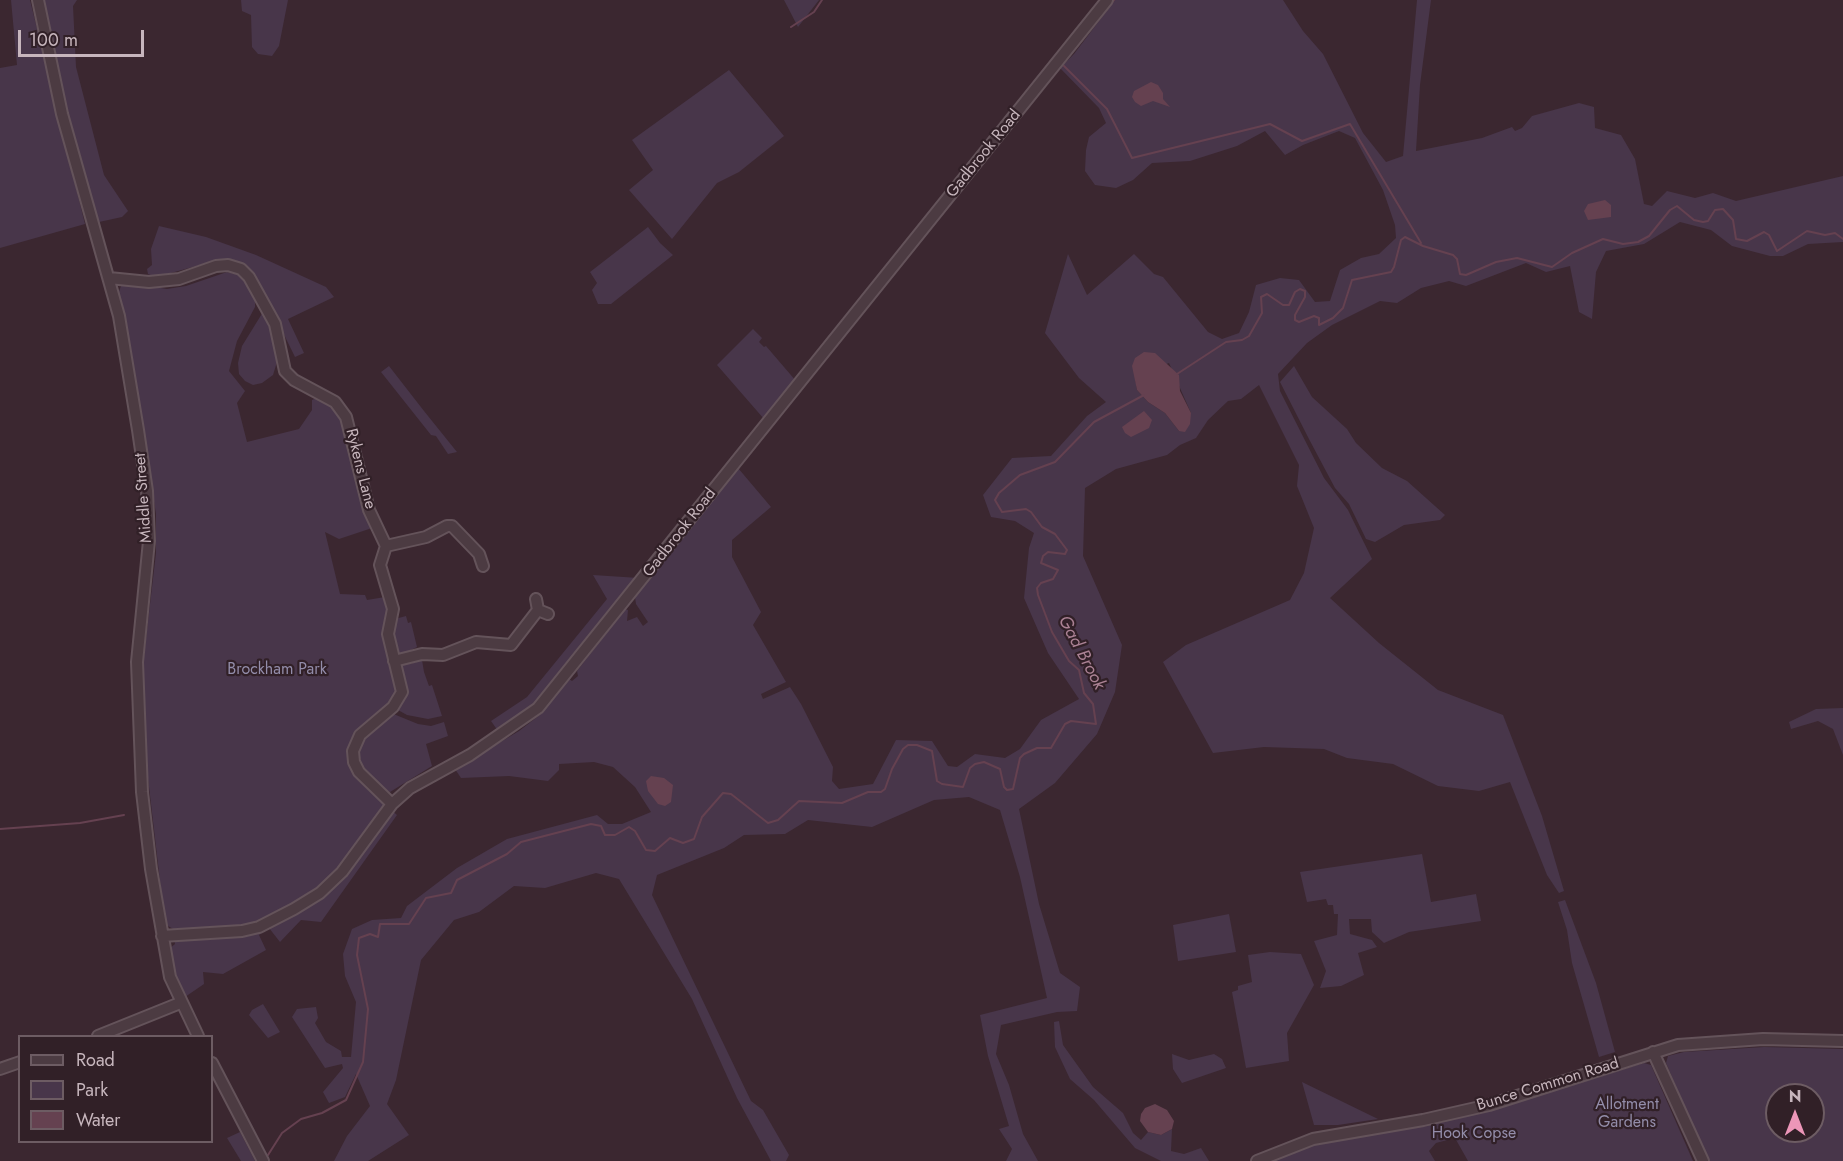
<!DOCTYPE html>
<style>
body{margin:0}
#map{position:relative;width:1843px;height:1161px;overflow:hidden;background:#3b2730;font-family:Jost,sans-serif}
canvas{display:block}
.legend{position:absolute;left:18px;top:1035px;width:195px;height:108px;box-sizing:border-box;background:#312027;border:2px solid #6d5c63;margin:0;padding:8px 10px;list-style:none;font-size:18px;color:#c7b6bd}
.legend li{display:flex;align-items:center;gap:12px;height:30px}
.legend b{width:30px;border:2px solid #6d5c63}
.north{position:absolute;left:1765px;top:1083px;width:60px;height:60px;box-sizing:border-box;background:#312027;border:2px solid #6d5c63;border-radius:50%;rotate:0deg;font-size:16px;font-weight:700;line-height:24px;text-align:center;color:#c7b6bd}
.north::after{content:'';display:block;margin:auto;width:21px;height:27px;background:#ec96b8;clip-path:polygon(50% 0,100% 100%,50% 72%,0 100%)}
.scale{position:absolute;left:18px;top:30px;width:126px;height:27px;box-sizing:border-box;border:3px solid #c7b6bd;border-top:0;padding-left:8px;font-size:18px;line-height:21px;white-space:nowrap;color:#c7b6bd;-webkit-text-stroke:4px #312027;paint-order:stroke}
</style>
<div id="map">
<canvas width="1843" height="1161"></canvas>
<ul class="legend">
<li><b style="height:8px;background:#4c3b42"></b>Road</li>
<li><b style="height:16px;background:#48364a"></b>Park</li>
<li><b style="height:16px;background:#654150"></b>Water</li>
</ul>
<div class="north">N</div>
<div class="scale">100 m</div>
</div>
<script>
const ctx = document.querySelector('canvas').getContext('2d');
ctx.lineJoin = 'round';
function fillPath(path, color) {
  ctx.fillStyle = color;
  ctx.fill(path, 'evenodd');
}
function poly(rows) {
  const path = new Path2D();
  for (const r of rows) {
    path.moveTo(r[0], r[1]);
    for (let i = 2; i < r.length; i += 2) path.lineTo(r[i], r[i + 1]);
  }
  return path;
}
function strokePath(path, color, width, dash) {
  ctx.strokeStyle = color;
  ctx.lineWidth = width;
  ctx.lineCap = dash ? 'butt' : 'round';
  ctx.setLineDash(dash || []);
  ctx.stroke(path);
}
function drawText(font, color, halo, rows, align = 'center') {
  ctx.font = font + ' Jost,sans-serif';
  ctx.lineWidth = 4.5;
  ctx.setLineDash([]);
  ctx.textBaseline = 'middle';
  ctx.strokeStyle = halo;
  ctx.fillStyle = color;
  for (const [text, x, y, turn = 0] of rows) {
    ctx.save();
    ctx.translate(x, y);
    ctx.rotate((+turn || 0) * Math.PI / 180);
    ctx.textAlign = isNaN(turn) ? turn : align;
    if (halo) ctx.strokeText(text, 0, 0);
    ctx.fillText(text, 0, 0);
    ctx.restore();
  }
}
const green = poly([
 [11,0,30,0,85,224,0,248,0,68,17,65],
 [40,0,77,0,73,6,76,67,104,175,128,211,122,217,99,222,80,164],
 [241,0,288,0,279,46,272,56,258,54,252,47,251,15,242,11],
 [784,0,819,0,798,27],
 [1115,0,1283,0,1303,31,1323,54,1363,133,1386,162,1403,156,1417,0,1431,0,1420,85,1416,151,1482,138,1512,127,1515,131,1522,128,1532,116,1579,103,1594,107,1595,128,1621,135,1635,159,1644,204,1652,206,1667,191,1695,198,1713,193,1736,201,1843,176,1843,242,1808,244,1783,256,1770,256,1732,246,1711,230,1680,222,1644,244,1606,251,1596,272,1592,319,1579,312,1570,266,1546,272,1526,263,1466,286,1449,281,1421,288,1397,303,1380,301,1332,325,1307,343,1278,374,1280,391,1324,478,1348,510,1372,559,1330,598,1379,643,1438,690,1503,715,1542,816,1564,891,1559,893,1547,875,1510,782,1479,791,1438,786,1393,764,1347,758,1324,749,1264,747,1213,753,1163,662,1186,645,1290,600,1304,573,1314,528,1297,486,1299,465,1259,385,1241,399,1228,401,1208,420,1196,438,1180,445,1167,455,1116,469,1085,488,1083,556,1122,645,1115,692,1097,734,1055,783,1019,809,1039,904,1060,973,1080,987,1077,1011,1057,1012,1001,1025,996,1054,1009,1085,1023,1134,1038,1161,1006,1161,1012,1149,999,1129,1009,1126,988,1056,980,1015,1047,998,1020,877,1000,810,969,797,934,800,872,827,808,820,785,834,744,835,724,848,657,875,652,895,751,1101,763,1110,789,1155,786,1161,771,1161,737,1098,692,999,619,879,596,873,545,888,514,886,479,912,454,920,421,960,396,1080,387,1104,409,1135,368,1161,334,1161,347,1136,370,1106,356,1074,345,1097,329,1103,323,1092,343,1068,342,1064,325,1068,292,1017,297,1009,316,1007,318,1018,315,1023,326,1042,341,1051,342,1057,351,1057,356,1002,345,976,343,954,352,929,372,920,401,918,407,906,457,868,507,839,597,815,608,824,622,824,651,812,635,787,613,767,594,762,559,764,559,770,548,781,509,776,461,778,455,769,519,731,541,714,569,679,572,681,578,676,577,671,625,609,628,610,627,621,637,617,643,626,648,622,636,604,635,597,738,468,771,507,732,540,732,557,761,612,753,625,786,682,761,694,763,699,790,687,801,704,833,767,832,781,839,789,873,784,896,740,932,741,948,766,957,767,975,754,1005,758,1020,749,1041,720,1079,699,1048,653,1024,598,1029,548,1034,533,1015,521,991,517,983,495,1012,458,1051,456,1087,416,1106,402,1079,378,1045,333,1068,254,1087,295,1134,254,1154,274,1163,277,1208,332,1222,339,1239,333,1249,312,1256,285,1280,278,1299,280,1315,302,1330,301,1340,270,1361,258,1379,254,1396,238,1395,225,1383,190,1355,138,1339,131,1303,145,1285,155,1265,131,1237,146,1190,161,1152,163,1133,180,1116,188,1095,185,1085,171,1086,150,1089,137,1106,123,1099,108,1060,68,1074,54],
 [1169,363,1191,413,1179,431,1165,413,1148,402,1137,390,1135,377],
 [729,70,784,136,739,172,717,183,672,239,629,190,653,170,632,140],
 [159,226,206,237,256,255,326,287,334,297,288,319,304,353,295,357,259,284,245,267,215,261,156,277,148,274,147,269,152,265,151,249],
 [648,227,660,243,673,255,611,304,598,304,592,290,597,283,590,272],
 [227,272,239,275,249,283,255,296,255,307,237,341,229,371,245,391,237,403,247,442,299,429,312,410,312,400,319,397,334,405,346,422,372,528,339,539,325,532,340,594,365,595,367,600,385,597,389,612,384,636,385,648,398,687,396,697,355,733,348,749,354,772,367,789,397,815,321,922,301,920,280,942,269,928,259,935,266,950,223,974,203,972,204,984,185,997,174,973,169,949,175,944,173,929,165,924,146,761,143,664,156,553,156,514,136,384,118,294,121,286,129,283,167,289,186,286],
 [263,312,266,314,276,337,277,362,273,375,262,383,253,385,245,381,239,374,238,363,242,346],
 [753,329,762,338,759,342,764,347,766,346,796,381,764,419,717,365],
 [389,366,424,411,457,452,448,454,436,436,431,435,381,372],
 [1294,366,1312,397,1347,429,1356,443,1382,468,1407,481,1445,515,1440,520,1404,525,1375,542,1366,539,1349,504,1335,488,1310,441,1280,382],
 [593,575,639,578,536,704,498,731,491,721,527,697,607,599],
 [406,616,408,623,411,622,417,647,401,655,396,654,392,628,395,619],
 [408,660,410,664,422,660,424,672,429,686,432,685,442,716,428,719,407,715,398,710,406,692,401,666],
 [1843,708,1843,755,1833,729,1818,721,1791,729,1789,722,1816,709],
 [391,713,418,724,431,726,444,722,448,736,426,744,432,766,390,792,381,789,364,771,358,752,361,741],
 [1422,854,1431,902,1476,894,1481,921,1409,932,1384,943,1372,932,1371,919,1349,919,1350,934,1372,940,1377,947,1358,953,1364,975,1341,986,1320,988,1326,971,1314,941,1337,935,1338,914,1334,914,1333,905,1328,905,1326,899,1307,902,1300,872],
 [1565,900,1596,983,1615,1052,1599,1057,1572,963,1567,930,1558,902],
 [1229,914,1236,952,1178,961,1173,925],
 [1270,952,1301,954,1314,985,1287,1033,1289,1061,1246,1068,1232,992,1238,990,1238,986,1252,982,1248,955],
 [263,1004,280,1032,268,1038,249,1015,252,1010],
 [1059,1021,1063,1045,1093,1087,1123,1113,1133,1133,1141,1140,1148,1132,1161,1135,1172,1129,1171,1151,1184,1154,1201,1148,1209,1161,1161,1161,1135,1148,1094,1100,1070,1079,1055,1047,1054,1022],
 [1764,1047,1843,1049,1843,1161,1708,1161,1666,1063,1668,1056,1684,1052],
 [1777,1095,1813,1095,1813,1131,1777,1131],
 [1172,1054,1189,1060,1214,1054,1222,1059,1226,1068,1182,1083,1173,1069],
 [1644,1063,1651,1065,1693,1161,1468,1161,1455,1138,1436,1143,1429,1151,1435,1161,1273,1161,1299,1147,1495,1109],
 [1302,1082,1378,1119,1338,1125,1314,1125],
 [240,1132,252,1155,255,1161,241,1161,227,1138]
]);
const water = poly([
 [1151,82,1158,85,1163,93,1163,99,1170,107,1153,101,1141,106,1135,102,1132,97,1134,91],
 [1605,200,1611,205,1611,217,1588,220,1584,211,1588,204],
 [1144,352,1155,353,1179,375,1180,391,1191,413,1190,424,1185,432,1179,431,1165,413,1148,402,1137,390,1132,366,1135,358],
 [1144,411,1152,420,1149,428,1131,437,1125,433,1122,427],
 [651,776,664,778,673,785,671,802,665,806,658,804,648,791,646,781],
 [1155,1104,1167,1110,1174,1121,1172,1129,1161,1135,1148,1132,1140,1121,1141,1114,1145,1108]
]);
const stream = poly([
 [1104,12,1114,0],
 [791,27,814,12,822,0],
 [1061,63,1107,109,1132,158,1270,124,1302,141,1350,124,1421,243],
 [1177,374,1226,342,1242,340,1249,336,1262,313,1261,297,1267,294,1283,305,1289,305,1295,292,1300,289,1305,291,1305,297,1295,315,1295,320,1299,322,1314,316,1319,318,1319,325,1333,318,1343,308,1352,280,1391,272,1394,267,1401,240,1405,237,1423,246,1453,255,1457,259,1460,274,1466,275,1496,262,1517,258,1552,267,1572,253,1603,239,1623,244,1638,242,1649,236,1670,210,1677,206,1694,220,1703,222,1708,221,1715,210,1723,209,1733,220,1736,239,1747,241,1764,232,1769,235,1777,251,1807,231,1825,235,1835,233,1843,239],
 [0,829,80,823,124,815],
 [268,1155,282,1133,301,1119,322,1113,346,1100,363,1062,368,1009,357,955,359,938,370,934,378,937,380,924,409,924,426,898,451,893,457,880,507,854,521,842,591,824,601,826,605,835,615,835,629,827,635,831,646,850,655,851,670,838,683,843,694,839,702,817,723,793,731,794,768,823,778,820,799,801,842,803,868,792,881,792,885,789,892,769,903,749,908,745,917,745,932,751,937,781,942,784,963,787,970,768,975,764,984,762,1000,769,1004,787,1007,790,1013,789,1020,758,1024,754,1037,748,1051,748,1065,724,1071,721,1096,724,1093,704,1084,693,1079,670,1069,661,1052,632,1038,595,1037,588,1041,583,1053,579,1058,570,1041,563,1043,556,1048,552,1065,554,1067,550,1055,534,1042,527,1031,512,1026,509,1002,512,995,500,999,493,1020,475,1055,462,1094,422,1144,395]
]);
const minor = poly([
 [38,0,62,114,119,316,138,430,147,491,149,541,137,662,142,792,151,869,170,977,198,1036],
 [109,278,149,282,179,279,216,266,228,265,241,269,249,277,275,324,285,371,294,380,335,402,346,417,369,510,386,546,380,565,393,609,388,634,402,692,393,707,360,735,353,751,354,762,359,772,392,804],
 [386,546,426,537,447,526,452,526,479,554,483,566],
 [536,599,538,610,548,614],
 [394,661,422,654,443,655,476,642,511,645,538,610],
 [162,936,242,931,259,927,294,909,320,893,342,872,392,804,410,788,470,755,538,708,1107,0],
 [98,1036,180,1003],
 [1653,1052,1703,1161],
 [212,1063,263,1161],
 [0,1069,20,1062],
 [1257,1161,1313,1139,1423,1120,1489,1105,1678,1045,1763,1039,1843,1041]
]);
const streetNames = [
 ["Gadbrook Road",984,154,-51],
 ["Rykens Lane",360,469,76],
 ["Middle Street",144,498,-94],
 ["Gadbrook Road",680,533,-52],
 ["Bunce Common Road",1548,1085,-17]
];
const parkNames = [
 ["Brockham Park",277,670],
 ["Allotment",1627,1105],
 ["Gardens",1627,1123],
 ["Hook Copse",1474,1134]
];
const waterNames = [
 ["Gad Brook",1081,653,62]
];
fillPath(green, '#48364a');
fillPath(water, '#654150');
strokePath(stream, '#654150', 2);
strokePath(minor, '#64535a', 14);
strokePath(minor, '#4c3b42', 10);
drawText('16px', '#c7b6bd', '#312027', streetNames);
drawText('16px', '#938daa', '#312027', parkNames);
drawText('italic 18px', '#ab8294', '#312027', waterNames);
</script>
